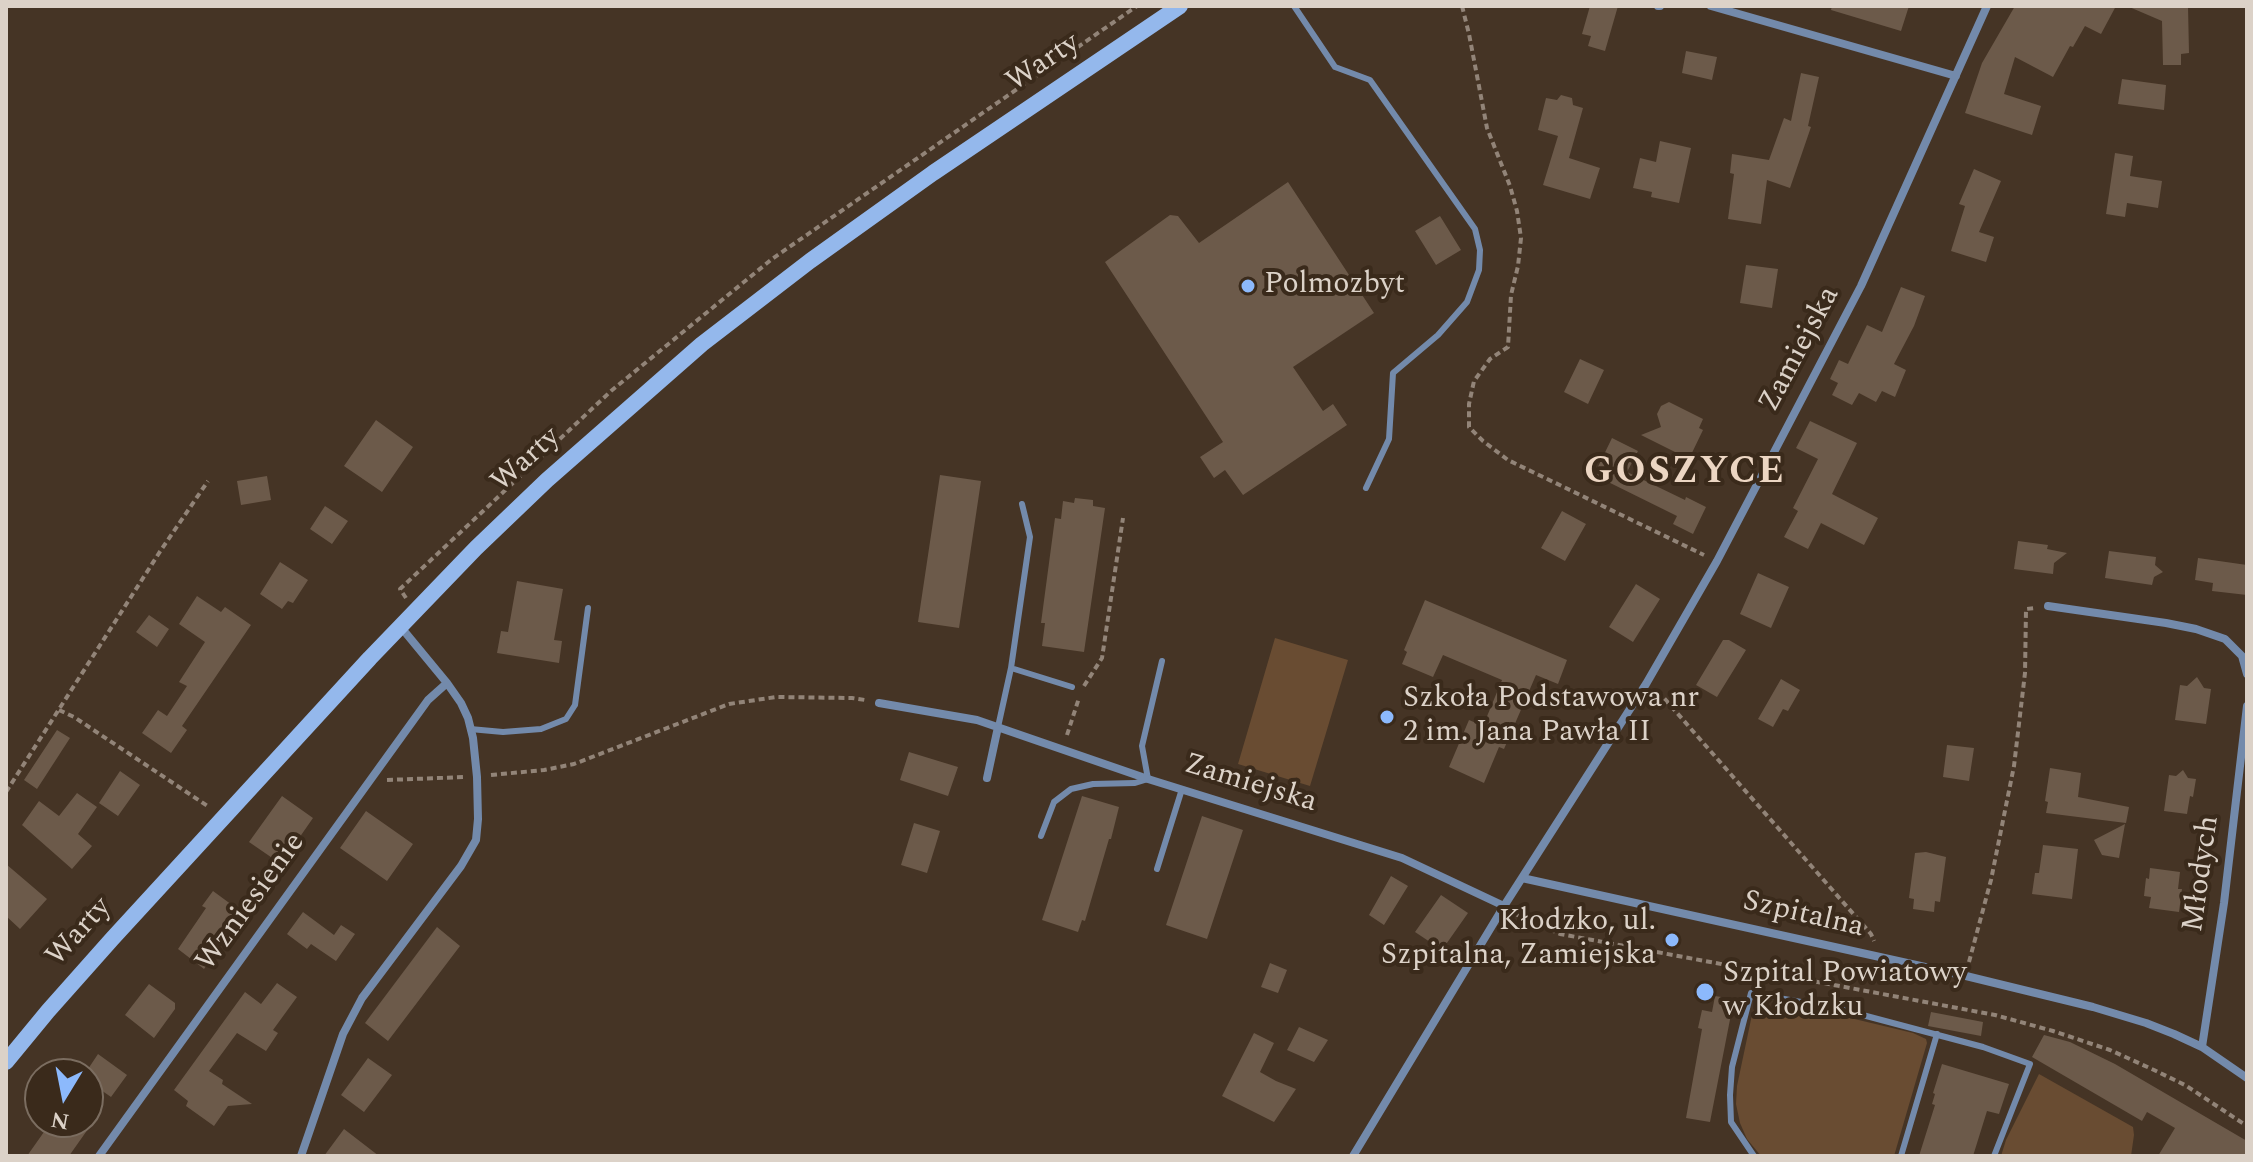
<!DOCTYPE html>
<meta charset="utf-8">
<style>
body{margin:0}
#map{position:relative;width:2253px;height:1162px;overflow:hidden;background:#453425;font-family:Spectral,serif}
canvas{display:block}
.frame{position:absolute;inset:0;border:8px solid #dcd2c8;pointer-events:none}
.north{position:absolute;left:24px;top:1058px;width:80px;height:80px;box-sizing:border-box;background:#3a2a1b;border:2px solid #7b6d60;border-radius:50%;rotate:190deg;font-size:22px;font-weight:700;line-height:32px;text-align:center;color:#dcd2c8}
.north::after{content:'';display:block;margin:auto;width:28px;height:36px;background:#8cb9fc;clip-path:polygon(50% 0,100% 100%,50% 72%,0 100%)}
</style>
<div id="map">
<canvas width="2253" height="1162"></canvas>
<div class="frame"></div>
<div class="north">N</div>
</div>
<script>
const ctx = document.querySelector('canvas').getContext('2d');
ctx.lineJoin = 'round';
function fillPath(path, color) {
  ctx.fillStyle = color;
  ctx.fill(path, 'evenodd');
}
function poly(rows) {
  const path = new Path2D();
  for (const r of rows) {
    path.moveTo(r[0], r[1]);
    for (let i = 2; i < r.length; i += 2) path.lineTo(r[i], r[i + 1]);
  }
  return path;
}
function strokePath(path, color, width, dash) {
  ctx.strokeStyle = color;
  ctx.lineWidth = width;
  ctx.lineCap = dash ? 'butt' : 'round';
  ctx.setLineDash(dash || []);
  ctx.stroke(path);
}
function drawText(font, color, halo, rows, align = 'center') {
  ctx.font = font + ' Spectral,serif';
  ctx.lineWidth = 8;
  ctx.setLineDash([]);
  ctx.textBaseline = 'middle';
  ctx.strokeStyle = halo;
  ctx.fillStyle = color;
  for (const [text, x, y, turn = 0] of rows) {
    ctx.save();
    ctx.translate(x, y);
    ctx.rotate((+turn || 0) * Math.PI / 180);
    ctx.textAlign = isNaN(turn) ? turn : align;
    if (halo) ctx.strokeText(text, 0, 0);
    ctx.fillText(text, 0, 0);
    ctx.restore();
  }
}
const green = poly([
 [1275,638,1348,660,1310,786,1238,764],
 [1757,1005,1842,1016,1913,1033,1926,1039,1927,1043,1894,1156,1761,1156,1747,1139,1740,1123,1736,1104,1737,1086,1753,1010],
 [2039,1074,2133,1127,2134,1135,2131,1156,2001,1156,2006,1140]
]);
const building = poly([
 [1590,6,1618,6,1605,51,1588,46,1591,36,1582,34],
 [1832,6,1909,6,1901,31,1831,10],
 [2015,6,2116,6,2101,34,2085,26,2073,47,2070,46,2053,77,2015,57,2004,94,2041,106,2032,135,1965,113,1982,63],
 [2127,6,2188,6,2189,53,2181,54,2181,65,2163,65,2162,21],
 [1686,51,1717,57,1712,80,1682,73],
 [1801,73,1819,77,1808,126,1811,127,1790,188,1767,180,1761,224,1728,219,1734,174,1730,173,1732,154,1769,160,1784,118,1791,121],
 [2122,79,2166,85,2164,110,2118,104],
 [1561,95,1572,98,1573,105,1583,108,1569,158,1600,168,1590,199,1543,185,1558,136,1538,130,1546,98,1557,100],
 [1660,141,1691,148,1679,203,1651,197,1652,192,1633,188,1640,158,1656,162],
 [2115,153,2133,156,2130,176,2162,181,2158,208,2127,203,2125,217,2106,214],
 [1974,169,2001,181,1979,232,1994,237,1986,262,1951,251,1965,206,1959,204],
 [1288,182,1374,313,1293,367,1323,411,1333,404,1347,425,1243,495,1225,470,1214,478,1200,457,1223,442,1105,262,1170,215,1178,216,1199,243],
 [1440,216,1461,250,1436,265,1415,231],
 [1746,265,1778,269,1772,308,1740,303],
 [1901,287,1925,296,1914,326,1894,364,1906,370,1895,397,1882,391,1876,402,1859,393,1852,405,1832,395,1838,383,1830,379,1839,360,1848,364,1867,325,1882,332],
 [1580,359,1604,370,1588,404,1564,392],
 [1669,402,1703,419,1699,428,1703,430,1689,459,1641,435,1661,427,1657,414,1661,406],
 [376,420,413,447,382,492,344,466],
 [1810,421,1857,443,1832,494,1878,518,1864,545,1821,523,1808,549,1784,537,1798,511,1793,508,1818,459,1796,448],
 [1612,438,1638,451,1627,472,1685,500,1686,497,1706,507,1693,534,1673,524,1677,516,1594,475],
 [940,475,981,481,959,628,918,622],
 [267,476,271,500,241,505,237,481],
 [1075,498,1093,500,1093,506,1105,508,1084,652,1042,646,1045,623,1041,623,1055,518,1061,519,1063,501,1074,503],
 [325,506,348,521,332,544,310,529],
 [1562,511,1586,524,1565,561,1541,548],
 [2018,541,2048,545,2047,549,2067,553,2054,563,2053,574,2014,569],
 [2109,551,2156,557,2155,565,2163,572,2154,577,2152,585,2105,578],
 [2198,558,2247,565,2247,595,2212,591,2213,583,2195,580],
 [280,562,308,580,293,603,288,601,282,609,260,594],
 [1758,573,1789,587,1771,628,1740,614],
 [517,581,563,589,554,640,562,641,559,663,497,653,501,631,508,632],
 [1636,584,1660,599,1633,642,1609,627],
 [197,596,221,612,225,607,251,625,182,726,187,730,171,753,142,733,158,710,167,716,187,686,179,682,205,642,179,624],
 [1425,600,1567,660,1558,684,1536,675,1504,749,1499,747,1484,783,1449,767,1469,720,1483,726,1502,680,1443,655,1433,677,1402,664,1407,652,1404,650],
 [149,615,169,629,157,647,136,632],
 [1723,640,1729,640,1746,650,1717,697,1696,685],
 [2197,677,2204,688,2211,689,2206,724,2175,720,2180,685,2187,686],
 [1781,679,1800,690,1788,711,1783,709,1773,727,1758,719],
 [57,730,70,738,37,789,24,780],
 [1947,745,1974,748,1969,781,1943,777],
 [909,752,958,767,948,796,900,780],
 [2050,768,2081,773,2078,797,2129,807,2126,823,2046,813,2048,802,2045,801],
 [2183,770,2188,778,2196,779,2193,797,2190,796,2187,814,2164,811,2169,775,2176,776],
 [120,771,140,785,118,816,99,803],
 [77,793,97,807,78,834,92,846,72,869,22,825,39,801,59,816],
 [282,796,313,818,281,864,249,842],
 [1082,796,1119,807,1111,839,1109,839,1085,921,1082,920,1078,932,1042,920],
 [366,811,413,844,387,881,340,848],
 [1202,816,1243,830,1207,939,1166,925],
 [914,823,940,831,927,873,901,865],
 [2125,824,2119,858,2102,855,2094,840],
 [2043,845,2078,849,2072,899,2032,894,2035,873,2039,873],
 [1926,852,1946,857,1940,902,1935,901,1934,912,1913,909,1914,899,1909,898,1915,853],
 [6,864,47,899,20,929,6,916],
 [2150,868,2180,872,2178,889,2182,889,2179,912,2149,908,2151,897,2144,896,2146,878,2149,879],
 [1391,876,1408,886,1384,925,1369,915],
 [213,891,243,913,204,969,178,949,206,908,202,906],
 [1441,895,1468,913,1442,950,1415,932],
 [303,912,334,935,341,925,355,934,336,961,311,944,307,949,287,934],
 [437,927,460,946,388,1041,365,1023],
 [1270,963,1287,970,1278,993,1261,987],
 [277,983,297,997,273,1030,278,1033,266,1051,237,1033,209,1071,223,1080,222,1084,252,1104,228,1106,214,1126,186,1106,188,1101,174,1090,245,992,261,1004],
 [149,984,175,1003,175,1009,154,1038,125,1015],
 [1715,996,1734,999,1710,1122,1686,1118,1702,1029,1698,1028,1702,1010,1712,1012],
 [1931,1012,1983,1022,1981,1036,1928,1026],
 [1299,1027,1328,1040,1314,1062,1287,1050],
 [1254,1033,1274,1043,1260,1072,1276,1081,1296,1089,1274,1122,1222,1096],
 [2044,1035,2070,1042,2115,1064,2247,1141,2247,1156,2158,1156,2175,1128,2147,1112,2142,1121,2032,1057],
 [98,1054,127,1075,111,1097,88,1081,88,1069],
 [368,1058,392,1075,364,1112,341,1095],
 [1942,1064,2009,1084,1999,1114,1987,1111,1973,1156,1919,1156,1935,1105,1932,1104,1935,1094,1933,1093],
 [51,1122,93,1122,69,1156,27,1156],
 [344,1129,379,1156,324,1156]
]);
const path = poly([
 [1462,6,1469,34,1487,128,1510,186,1517,211,1521,238,1518,266,1511,295,1508,347,1490,359,1474,381,1469,404,1469,427,1483,441,1508,460,1704,555],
 [406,598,400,589,611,391,772,259,1137,6],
 [1084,686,1102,658,1123,518],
 [1657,692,1663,697,1871,934,1874,941],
 [59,710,74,717,209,807],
 [1067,735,1079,698],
 [491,775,544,770,574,764,729,704,776,697,852,698,865,700],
 [387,780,466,777],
 [6,792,161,550,208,481],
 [1513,913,1560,934,1995,1015,2053,1031,2110,1050,2154,1070,2185,1085,2247,1126],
 [1969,962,1991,880,2014,766,2025,673,2026,609,2035,608]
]);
const service = poly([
 [1294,6,1335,67,1370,80,1475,229,1480,250,1479,270,1467,302,1438,335,1393,373,1389,439,1366,488],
 [1011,668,1072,687],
 [998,727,1011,668,1030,537,1022,504],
 [470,729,503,732,541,729,566,719,575,705,588,608],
 [1041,836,1054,802,1071,789,1093,784,1135,783,1148,779,1142,746,1162,661],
 [1157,869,1182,789],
 [1754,1156,1731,1122,1730,1095,1732,1067,1751,993,1840,1009,1983,1047,2030,1064,1994,1156],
 [1901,1156,1937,1034]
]);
const minor = poly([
 [1658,6,1660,6],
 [1711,6,1956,76],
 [2048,606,2166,623,2196,629,2225,639,2242,656,2247,674],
 [879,703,977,720,1148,779,1402,858,1504,906],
 [987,778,998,727],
 [1522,878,1966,976,2093,1007,2146,1023,2174,1034,2202,1047,2247,1078],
 [2202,1047,2224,903,2247,706],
 [99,1156,428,700,447,683],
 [301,1156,343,1034,362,998,461,866,476,840,478,819,477,777,473,738,468,718,461,703,447,683,400,626],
 [1353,1156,1504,906,1646,684,1717,561,1861,286,1987,6]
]);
const secondary = poly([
 [6,1062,48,1011,112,939,370,658,476,548,547,480,702,344,810,261,933,173,1180,6]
]);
const markers = [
 [1248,286,8,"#8cb9fc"],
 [1387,717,8,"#8cb9fc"],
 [1672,940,8,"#8cb9fc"],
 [1705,992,10,"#8cb9fc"]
];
const streetNames = [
 ["Warty",1044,64,-34],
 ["Zamiejska",1801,350,-62],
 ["Warty",527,461,-42],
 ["Zamiejska",1250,785,17],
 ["Młodych",2203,874,-82],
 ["Wzniesienie",252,903,-54],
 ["Szpitalna",1803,916,13],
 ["Warty",80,933,-48]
];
const poiNames = [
 ["Polmozbyt",1264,286],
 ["Szkoła Podstawowa nr",1403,700],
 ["2 im. Jana Pawła II",1403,734],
 ["Kłodzko, ul.",1656,923,"right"],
 ["Szpitalna, Zamiejska",1656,957,"right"],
 ["Szpital Powiatowy",1723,975],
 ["w Kłodzku",1723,1009]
];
const districtNames = [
 ["GOSZYCE",1685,475]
];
fillPath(green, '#694c32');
fillPath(building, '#6c5a4a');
strokePath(path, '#928478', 4, [6, 4]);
strokePath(service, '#738aab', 6);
strokePath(minor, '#738aab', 8);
strokePath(secondary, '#94b8ec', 16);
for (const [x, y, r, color] of markers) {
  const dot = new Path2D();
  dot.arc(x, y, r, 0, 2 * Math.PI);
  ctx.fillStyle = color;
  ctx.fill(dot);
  strokePath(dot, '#3a2a1b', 3);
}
drawText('30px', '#dcd2c8', '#3a2a1b', streetNames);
drawText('30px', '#dcd2c8', '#3a2a1b', poiNames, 'left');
ctx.letterSpacing = '2px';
drawText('bold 38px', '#ecd6c3', '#3a2a1b', districtNames);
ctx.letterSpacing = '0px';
</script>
